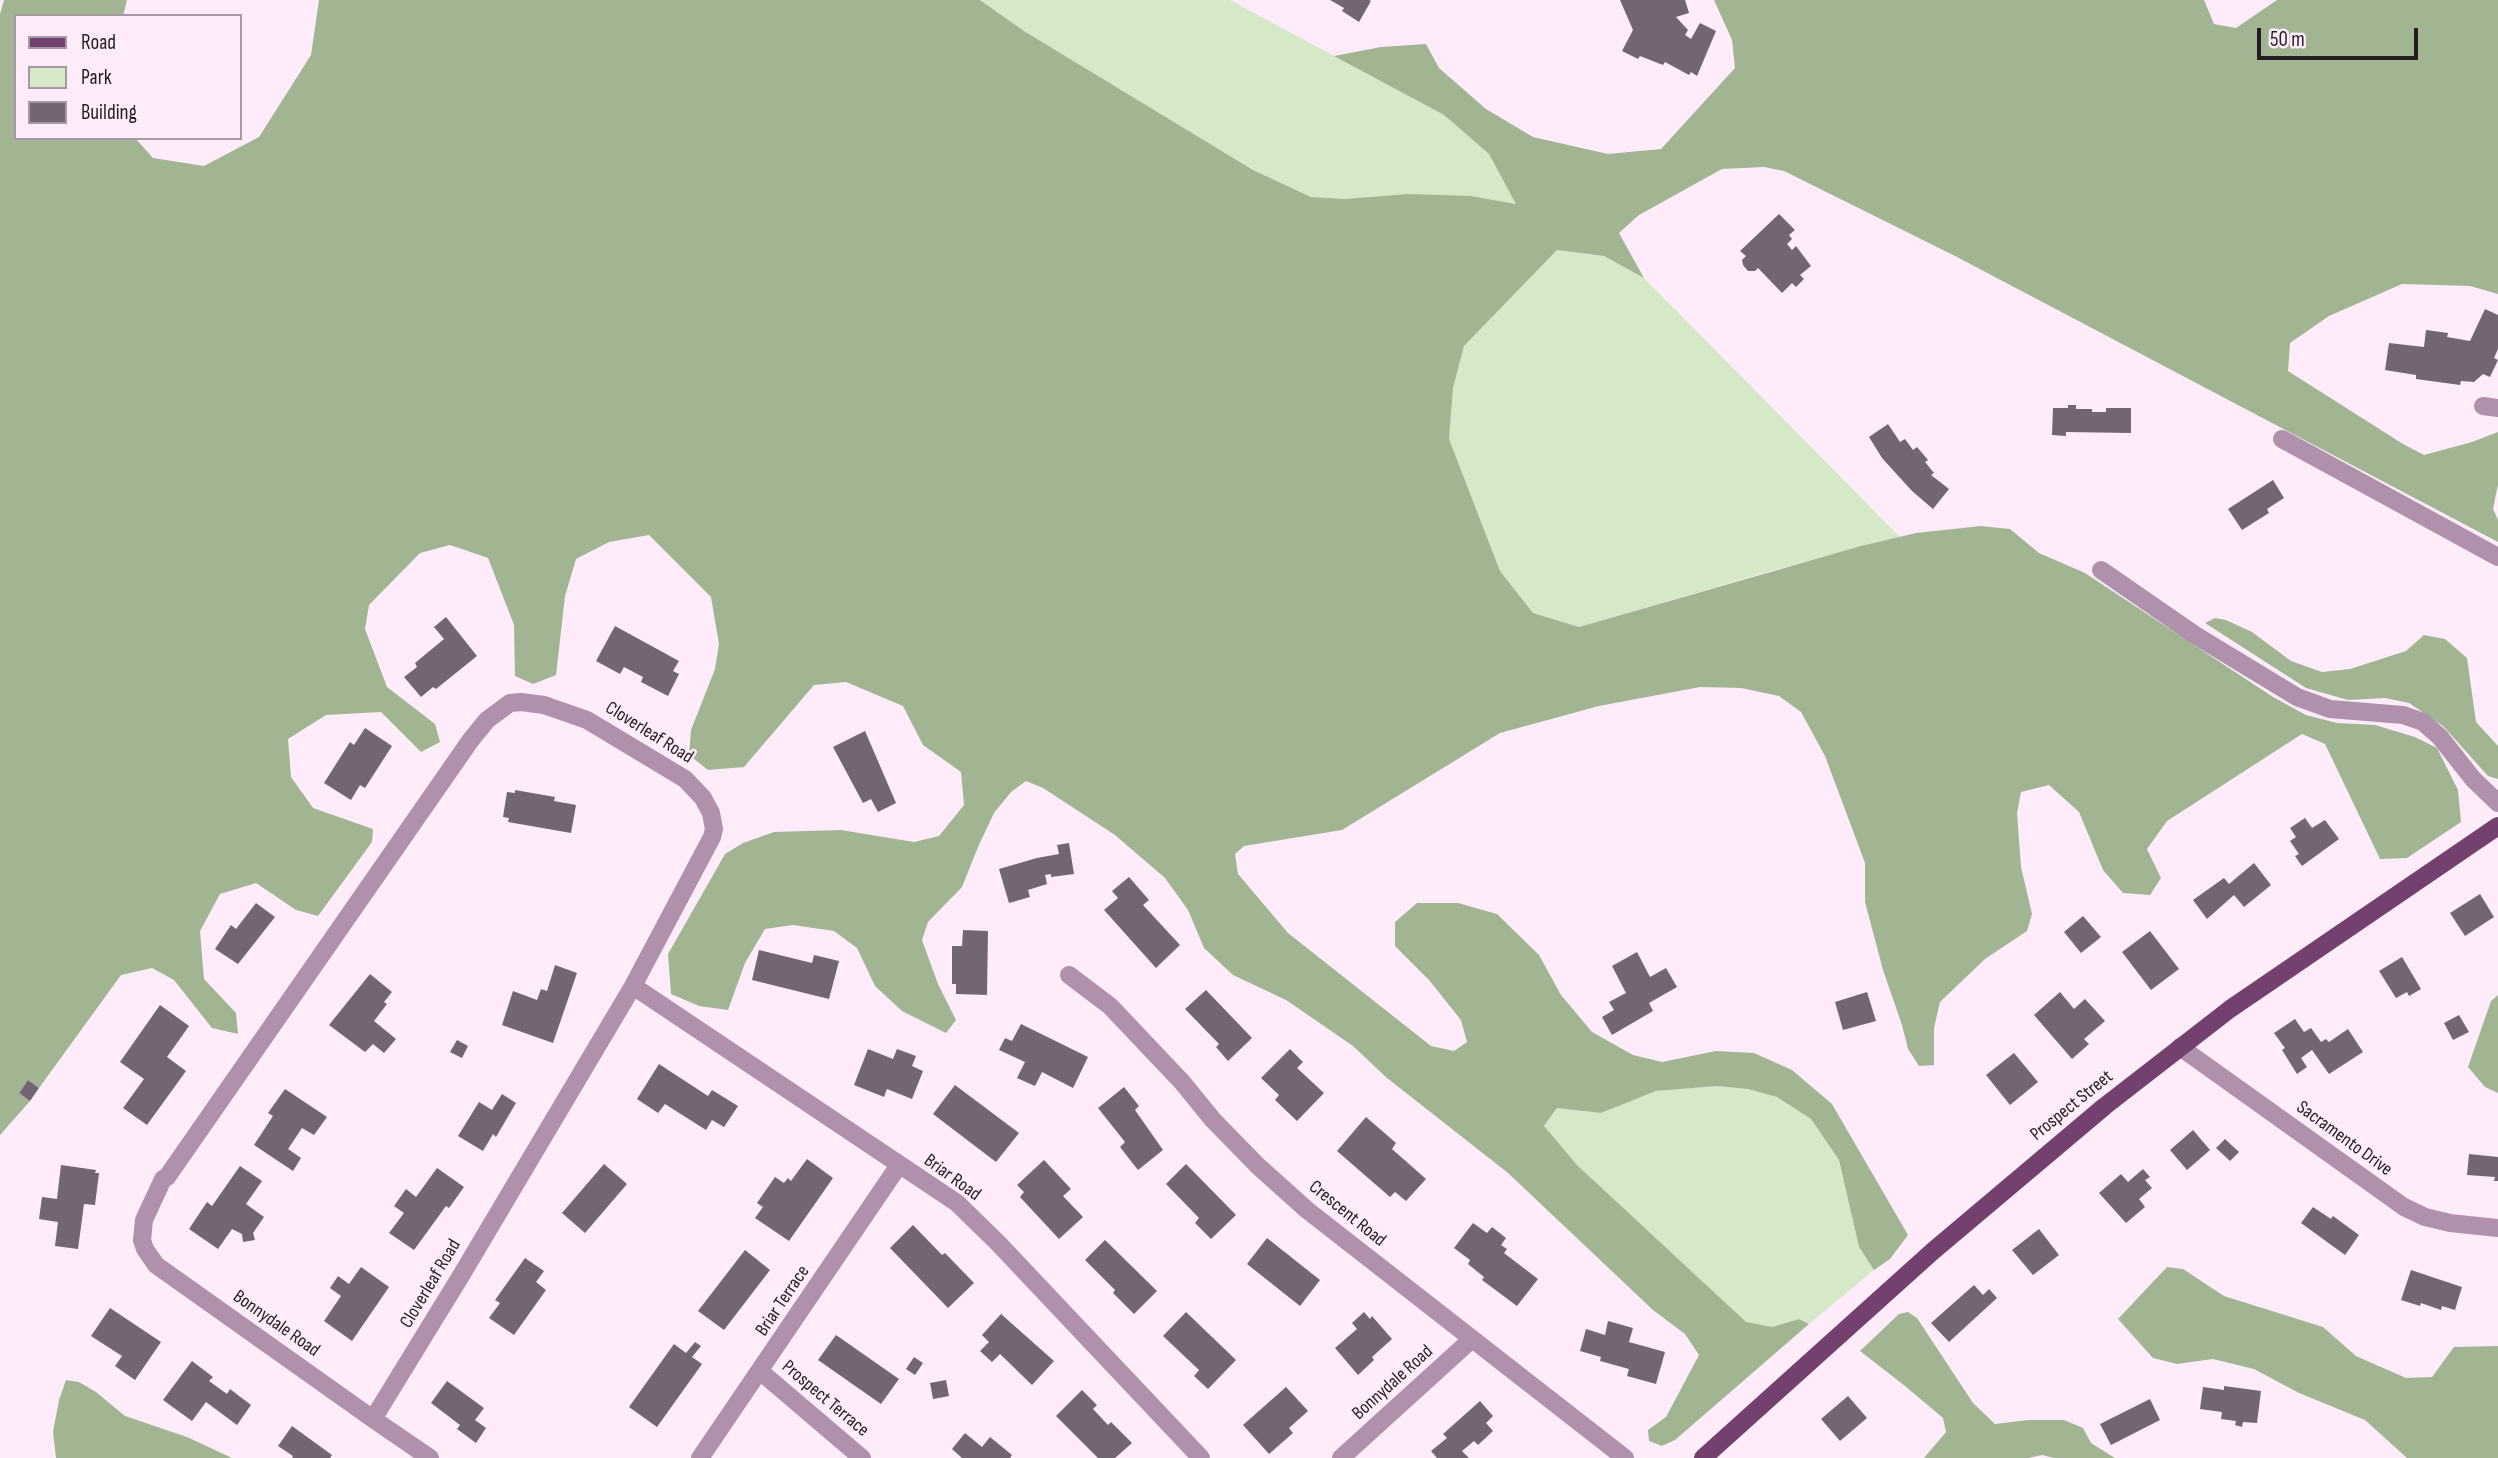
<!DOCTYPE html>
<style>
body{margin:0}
#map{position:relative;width:2498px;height:1458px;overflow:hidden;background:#feecfb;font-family:"Sofia Sans Condensed",sans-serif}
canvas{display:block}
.legend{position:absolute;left:14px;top:14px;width:228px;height:126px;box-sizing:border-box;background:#feecfb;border:2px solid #a699a4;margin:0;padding:9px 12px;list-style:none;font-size:21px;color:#231d22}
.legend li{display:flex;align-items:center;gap:14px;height:35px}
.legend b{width:35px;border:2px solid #a699a4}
.scale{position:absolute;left:2257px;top:28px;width:161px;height:32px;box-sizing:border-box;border:4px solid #231d22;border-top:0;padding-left:9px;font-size:21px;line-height:24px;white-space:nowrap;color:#231d22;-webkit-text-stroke:5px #feecfb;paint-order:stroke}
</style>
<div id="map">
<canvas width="2498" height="1458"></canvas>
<ul class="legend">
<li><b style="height:9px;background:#74416f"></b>Road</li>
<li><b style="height:19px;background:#d5e8c7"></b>Park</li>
<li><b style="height:19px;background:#746572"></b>Building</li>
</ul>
<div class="scale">50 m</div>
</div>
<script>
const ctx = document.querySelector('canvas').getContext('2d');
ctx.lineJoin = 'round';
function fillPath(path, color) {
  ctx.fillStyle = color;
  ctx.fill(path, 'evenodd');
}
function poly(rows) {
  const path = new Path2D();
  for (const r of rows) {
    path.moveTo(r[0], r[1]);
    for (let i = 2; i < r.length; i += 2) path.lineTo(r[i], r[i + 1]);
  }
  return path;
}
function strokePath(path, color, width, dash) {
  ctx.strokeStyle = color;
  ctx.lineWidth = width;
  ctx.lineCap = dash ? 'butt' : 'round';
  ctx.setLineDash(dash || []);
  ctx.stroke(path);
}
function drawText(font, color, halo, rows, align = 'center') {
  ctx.font = font + ' "Sofia Sans Condensed",sans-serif';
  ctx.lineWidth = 5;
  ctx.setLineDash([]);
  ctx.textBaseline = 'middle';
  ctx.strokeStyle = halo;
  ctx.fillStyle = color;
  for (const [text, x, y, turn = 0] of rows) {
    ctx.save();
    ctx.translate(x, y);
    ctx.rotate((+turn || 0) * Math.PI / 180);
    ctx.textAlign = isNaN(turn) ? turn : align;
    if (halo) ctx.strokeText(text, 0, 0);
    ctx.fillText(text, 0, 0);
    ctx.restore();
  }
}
const green = poly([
 [980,0,1230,0,1444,115,1489,154,1517,204,1471,196,1345,199,1311,197,1253,170,1024,31],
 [1557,250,1604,256,1644,278,1900,537,1767,572,1579,627,1533,613,1500,571,1449,439,1453,388,1464,346],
 [1717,1086,1748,1089,1777,1097,1811,1119,1839,1160,1859,1247,1874,1270,1809,1324,1799,1319,1772,1327,1746,1323,1577,1165,1544,1127,1557,1108,1601,1113,1656,1091]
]);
const forest = poly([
 [4,0,127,0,123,16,16,16,16,138,135,138,153,158,204,166,259,137,311,55,319,0,980,0,1024,31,1253,170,1311,197,1345,199,1409,194,1471,196,1516,204,1489,154,1444,115,1334,56,1381,47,1426,44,1439,68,1486,109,1533,137,1608,154,1661,149,1735,68,1732,40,1714,0,2204,0,2214,24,2236,28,2277,0,2498,0,2498,294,2470,286,2402,284,2329,316,2290,343,2288,371,2403,444,2424,455,2472,442,2498,432,2498,484,2493,509,2498,520,2498,542,1957,257,1784,171,1764,167,1722,169,1639,215,1619,233,1644,278,1604,256,1557,250,1464,346,1453,388,1449,439,1500,571,1533,613,1579,627,1861,546,1916,533,1981,526,2010,529,2039,553,2085,573,2273,697,2306,715,2337,723,2375,725,2415,737,2437,748,2458,790,2461,822,2407,858,2380,859,2325,744,2302,734,2167,821,2147,849,2161,878,2150,895,2123,893,2103,870,2079,812,2049,785,2021,792,2017,813,2021,867,2032,914,2027,931,1985,959,1940,1002,1934,1028,1934,1065,1919,1066,1908,1049,1902,1025,1883,970,1865,902,1865,863,1825,756,1801,712,1779,696,1741,688,1700,687,1599,706,1500,733,1342,830,1244,846,1235,854,1238,874,1288,933,1431,1046,1454,1051,1467,1042,1461,1020,1429,980,1395,946,1395,922,1417,903,1458,903,1497,914,1539,955,1561,995,1592,1032,1633,1055,1662,1062,1716,1051,1754,1053,1792,1070,1832,1104,1908,1235,1890,1259,1874,1270,1859,1247,1839,1160,1811,1119,1777,1097,1748,1089,1717,1086,1656,1091,1601,1113,1557,1108,1544,1126,1577,1165,1746,1322,1772,1327,1799,1319,1809,1324,1675,1440,1662,1446,1649,1441,1648,1430,1666,1417,1699,1355,1685,1334,1653,1310,1508,1173,1387,1078,1353,1046,1286,1000,1233,975,1204,948,1188,910,1165,878,1115,835,1043,788,1026,781,1011,792,994,813,978,847,962,887,928,922,922,940,938,984,956,1020,946,1033,902,1011,875,986,857,948,834,931,793,925,765,929,745,963,728,1010,699,1006,671,994,668,954,725,854,743,843,774,832,841,830,914,842,939,836,964,805,961,772,923,745,903,706,846,682,814,685,744,767,708,770,689,755,691,730,715,669,719,644,711,597,649,535,609,542,576,559,565,596,556,675,533,684,515,676,514,625,488,558,450,545,420,553,369,605,365,629,387,687,435,724,440,742,421,752,381,712,326,715,288,739,291,777,313,808,373,829,372,842,318,916,296,910,256,883,220,894,200,931,204,979,236,1013,238,1034,212,1028,174,980,152,968,121,975,39,1088,28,1080,19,1093,30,1101,0,1135,0,14],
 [2215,618,2226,620,2252,632,2291,661,2322,672,2350,669,2406,651,2424,635,2445,639,2467,658,2476,722,2498,746,2498,779,2488,776,2443,726,2409,703,2385,698,2348,700,2306,688,2205,623],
 [2498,995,2498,1093,2485,1087,2468,1067,2491,1001],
 [2167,1267,2183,1269,2224,1296,2323,1327,2356,1356,2406,1378,2432,1377,2454,1347,2498,1346,2498,1458,2407,1458,2365,1420,2299,1393,2254,1369,2213,1359,2177,1364,2153,1358,2118,1319],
 [1908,1312,1917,1318,1973,1403,1995,1424,2028,1420,2064,1420,2083,1428,2091,1443,2115,1458,2054,1458,2042,1455,2028,1458,1924,1458,1946,1432,1943,1418,1905,1386,1860,1351,1899,1314],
 [66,1380,79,1382,96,1392,125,1416,187,1437,232,1458,56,1458,53,1432,59,1400]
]);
const building = poly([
 [1330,0,1369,0,1371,1,1359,22,1342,11,1344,8],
 [1620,0,1685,0,1689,13,1676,17,1688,30,1685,35,1691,39,1700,23,1716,31,1697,76,1691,72,1689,75,1665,62,1663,65,1640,56,1638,59,1622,51,1633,30],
 [1779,214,1795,230,1789,235,1792,239,1787,244,1792,250,1796,246,1811,266,1800,275,1804,279,1796,287,1792,283,1782,293,1758,268,1755,271,1748,271,1743,265,1742,260,1746,256,1740,251],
 [2485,309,2498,315,2498,349,2494,358,2498,360,2490,377,2483,374,2474,382,2461,381,2460,385,2416,379,2416,375,2385,370,2389,343,2424,347,2426,330,2448,333,2447,337,2470,341],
 [2068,405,2076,405,2076,409,2092,409,2092,412,2106,412,2106,408,2131,408,2131,433,2066,432,2066,436,2052,435,2053,408,2068,408],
 [1888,424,1900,442,1905,439,1913,450,1917,447,1928,460,1925,462,1934,473,1931,475,1949,489,1933,509,1912,491,1882,458,1869,437],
 [2273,480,2284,498,2267,509,2269,513,2242,530,2228,509],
 [446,617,477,656,436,689,433,687,421,697,404,677,417,667,415,663,444,639,434,627],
 [615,626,679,661,673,671,679,674,668,696,641,682,643,677,624,667,620,674,596,661],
 [365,728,392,746,365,788,360,785,351,800,324,783,350,742,354,745],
 [865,731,896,803,878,812,871,799,863,803,833,747],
 [515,790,555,797,554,801,576,805,571,833,508,822,509,818,503,817,507,792,515,793],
 [2305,818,2312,828,2325,820,2339,839,2302,866,2295,856,2299,854,2290,841,2296,837,2290,828],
 [1069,843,1074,874,1051,877,1051,874,1045,875,1047,884,1028,890,1030,897,1009,903,999,869,1037,858,1059,854,1057,845],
 [2254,863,2271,885,2244,907,2234,895,2207,919,2193,900,2224,878,2229,884],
 [1129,877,1149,900,1143,905,1180,945,1156,968,1104,910,1118,898,1112,891],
 [2480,894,2494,917,2465,936,2450,913],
 [256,903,275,917,238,964,215,949,231,925,236,929],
 [2083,916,2101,937,2081,953,2064,932],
 [963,930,988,931,987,995,956,994,956,984,952,984,952,946,962,946],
 [2150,931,2179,969,2151,990,2122,952],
 [759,950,812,963,814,955,839,961,829,999,752,980],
 [1637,952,1650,977,1666,968,1677,987,1649,1003,1653,1011,1612,1035,1602,1017,1614,1010,1609,1002,1626,993,1612,966],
 [2402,957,2421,989,2409,996,2407,992,2396,998,2379,971],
 [555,965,577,973,553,1043,502,1025,513,991,537,1000,541,989,547,991],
 [370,974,392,992,384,1002,387,1004,374,1021,396,1039,384,1053,373,1044,365,1052,329,1025],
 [1206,990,1252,1038,1228,1061,1216,1047,1219,1044,1185,1009],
 [1867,992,1876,1021,1843,1030,1835,1002],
 [2060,992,2074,1009,2085,999,2105,1021,2084,1039,2089,1044,2072,1059,2034,1015],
 [160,1005,189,1026,167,1057,186,1071,147,1125,123,1108,144,1079,120,1062],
 [2459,1015,2469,1032,2453,1040,2444,1023],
 [2295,1019,2304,1032,2311,1028,2321,1042,2326,1039,2329,1042,2348,1029,2363,1052,2329,1074,2312,1050,2301,1058,2307,1067,2297,1074,2282,1050,2285,1048,2274,1033],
 [1021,1024,1088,1057,1073,1088,1042,1072,1035,1086,1017,1078,1025,1062,999,1050,1005,1038,1012,1041],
 [457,1040,468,1046,462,1058,450,1052],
 [868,1049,893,1059,897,1049,916,1056,912,1066,923,1071,912,1099,887,1089,884,1097,854,1085],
 [1290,1049,1303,1062,1297,1068,1324,1093,1297,1121,1275,1100,1279,1095,1261,1078],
 [2014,1053,2038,1082,2010,1105,1986,1075],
 [659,1064,708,1096,712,1090,738,1106,724,1127,712,1120,706,1130,665,1104,658,1113,637,1099],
 [28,1080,39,1088,30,1101,19,1093],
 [955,1085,1019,1133,996,1162,933,1114],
 [1124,1087,1139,1106,1135,1110,1163,1150,1138,1170,1120,1147,1125,1142,1098,1108],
 [285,1089,327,1117,314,1135,302,1128,288,1149,301,1158,293,1171,254,1145,273,1116,268,1113],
 [502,1094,516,1103,496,1137,493,1134,483,1151,458,1136,479,1102,492,1110],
 [1366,1117,1396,1143,1392,1149,1426,1179,1406,1201,1395,1192,1390,1197,1337,1151],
 [2193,1130,2210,1150,2187,1170,2170,1150],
 [2225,1139,2239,1152,2230,1161,2216,1148],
 [2469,1154,2498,1157,2498,1181,2494,1181,2495,1177,2467,1175],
 [807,1159,833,1178,789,1241,755,1218,763,1207,757,1203,775,1177,784,1183,788,1178,791,1181],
 [1044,1160,1071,1189,1063,1196,1083,1217,1059,1239,1020,1197,1024,1192,1017,1185],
 [604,1164,627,1184,585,1233,562,1213],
 [1186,1164,1236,1215,1211,1239,1195,1223,1199,1218,1166,1184],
 [61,1165,96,1170,95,1173,99,1173,95,1205,84,1204,78,1249,55,1246,58,1222,39,1219,42,1197,57,1199],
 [240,1166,262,1181,246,1204,264,1217,253,1233,255,1240,243,1242,242,1234,232,1229,218,1249,189,1229,207,1202,212,1206],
 [437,1168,464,1187,449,1208,446,1206,414,1250,389,1233,404,1213,394,1206,406,1189,416,1197],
 [2143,1169,2150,1177,2145,1180,2152,1188,2139,1199,2145,1207,2126,1223,2099,1193,2121,1174,2128,1182],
 [2313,1207,2331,1219,2333,1216,2359,1235,2345,1255,2301,1223],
 [1473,1223,1487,1233,1492,1227,1506,1238,1501,1245,1507,1249,1504,1253,1538,1279,1517,1306,1482,1280,1484,1277,1468,1264,1470,1260,1454,1248],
 [913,1225,942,1255,945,1253,974,1283,948,1308,890,1248],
 [2039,1229,2059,1255,2033,1275,2012,1250],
 [1267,1238,1320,1280,1300,1306,1247,1264],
 [1105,1240,1157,1291,1134,1314,1113,1293,1115,1290,1085,1260],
 [745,1250,770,1270,724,1330,698,1311],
 [525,1258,544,1271,536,1282,546,1290,514,1335,489,1318,500,1303,495,1300],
 [361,1267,389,1287,352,1341,324,1321,341,1296,330,1288,338,1276,349,1284],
 [2411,1270,2462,1287,2455,1310,2442,1306,2441,1310,2421,1303,2420,1306,2401,1300],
 [1974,1285,1983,1295,1989,1289,1997,1298,1949,1342,1931,1323],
 [110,1308,161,1342,135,1380,115,1366,122,1356,91,1336],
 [1186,1312,1236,1360,1208,1389,1194,1376,1199,1370,1163,1336],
 [1364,1312,1370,1319,1372,1316,1392,1339,1372,1357,1374,1360,1358,1375,1335,1348,1357,1329,1352,1323],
 [1001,1314,1054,1361,1032,1385,1000,1354,992,1362,980,1351,989,1342,982,1335],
 [1608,1321,1633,1328,1629,1342,1665,1352,1656,1384,1627,1376,1629,1369,1600,1361,1601,1357,1580,1351,1586,1329,1605,1335],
 [836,1335,899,1379,881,1404,818,1360],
 [695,1342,701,1346,692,1357,702,1364,657,1427,629,1407,674,1344,686,1353],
 [914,1357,923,1363,915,1375,906,1369],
 [192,1361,213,1377,209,1381,227,1394,230,1389,251,1405,237,1425,206,1402,192,1421,163,1400],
 [946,1380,949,1396,933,1399,930,1383],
 [447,1381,484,1408,475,1420,486,1428,476,1443,457,1429,460,1425,431,1403],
 [2224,1386,2261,1391,2257,1423,2243,1422,2242,1427,2235,1425,2236,1421,2221,1419,2222,1412,2200,1409,2203,1387,2224,1390],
 [1286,1387,1308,1411,1289,1428,1293,1433,1269,1454,1243,1425],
 [1082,1390,1097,1405,1093,1409,1108,1425,1111,1422,1132,1443,1115,1458,1098,1458,1056,1416],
 [1848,1396,1867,1418,1840,1441,1821,1419],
 [2150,1399,2160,1420,2111,1445,2100,1424],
 [1480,1401,1493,1416,1486,1423,1493,1431,1478,1445,1474,1441,1462,1451,1469,1458,1437,1458,1431,1451,1447,1438,1443,1434],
 [292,1426,332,1455,330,1458,292,1458,293,1456,278,1446],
 [965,1433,982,1447,990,1437,1012,1455,1010,1458,962,1458,952,1449]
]);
const minor = poly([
 [2483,406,2498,408],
 [2282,439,2498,557],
 [2101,570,2195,635,2297,697,2330,709,2403,715,2423,722,2440,737,2473,779,2498,803],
 [1069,975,1110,1006,1182,1082,1213,1120,1258,1166,1307,1210,1625,1458],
 [633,986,957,1203,998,1243,1201,1458],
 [2180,1047,2404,1207,2425,1217,2450,1223,2498,1228],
 [761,1372,862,1458],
 [373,1419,462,1274,633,986,712,837,714,829,711,813,703,798,685,779,587,720,544,705,521,702,510,703,487,720,470,741,167,1177,163,1179,144,1220,142,1240,145,1249,156,1265,373,1419,430,1458],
 [700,1458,899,1165],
 [1341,1458,1472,1339]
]);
const major = poly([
 [1703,1458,1933,1251,2105,1106,2230,1009,2498,826]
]);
const streetNames = [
 ["Cloverleaf Road",649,733,32],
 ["Prospect Street",2072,1106,-39],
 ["Sacramento Drive",2344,1139,36],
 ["Briar Road",952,1178,36],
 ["Crescent Road",1347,1214,39],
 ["Cloverleaf Road",431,1284,-59],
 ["Briar Terrace",783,1301,-56],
 ["Bonnydale Road",276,1324,35],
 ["Bonnydale Road",1393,1383,-42],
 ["Prospect Terrace",825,1399,40]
];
fillPath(green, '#d5e8c7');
fillPath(forest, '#a1b592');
fillPath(building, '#746572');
strokePath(minor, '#af91ab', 18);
strokePath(major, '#74416f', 18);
drawText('19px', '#231d22', '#feecfb', streetNames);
</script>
